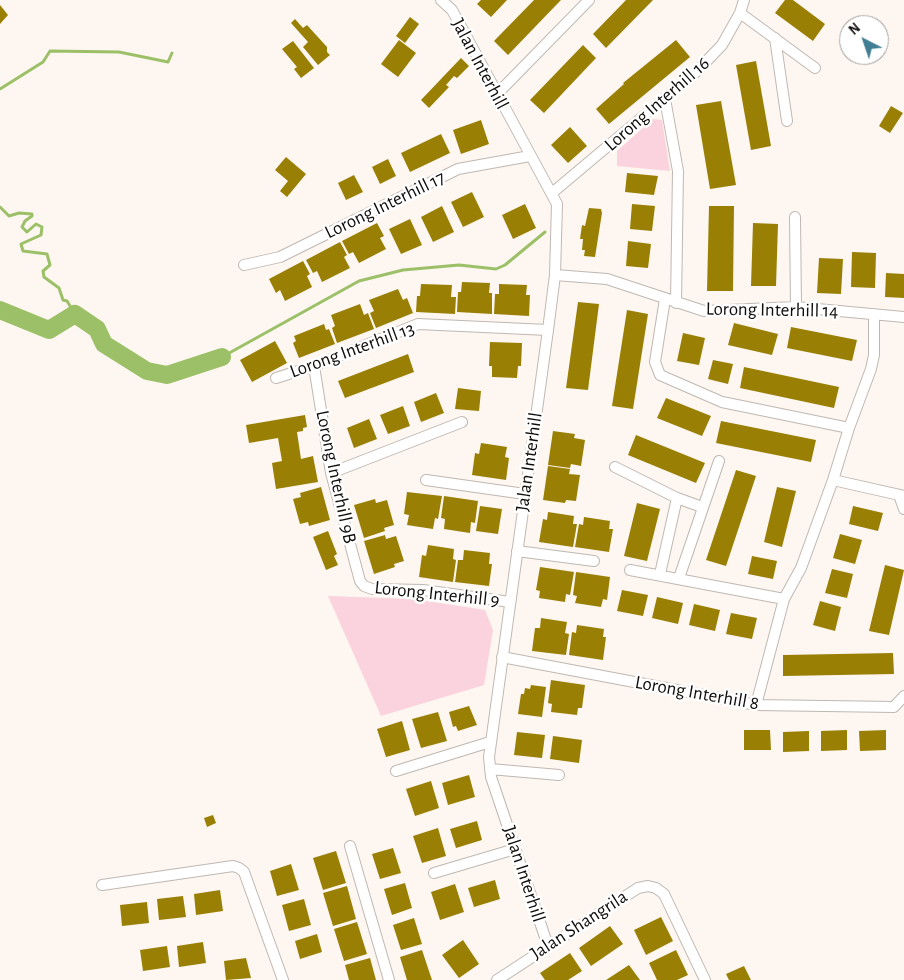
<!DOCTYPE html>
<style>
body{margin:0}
#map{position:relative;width:904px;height:980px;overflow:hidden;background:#fef6f0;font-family:"Alegreya Sans",sans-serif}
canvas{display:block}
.north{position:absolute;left:839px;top:15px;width:50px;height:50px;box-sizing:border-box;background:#fff;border:1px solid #9f9d9d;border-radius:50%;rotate:319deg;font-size:14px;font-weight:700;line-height:20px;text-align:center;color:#0e0b09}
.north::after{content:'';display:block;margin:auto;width:18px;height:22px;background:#407e94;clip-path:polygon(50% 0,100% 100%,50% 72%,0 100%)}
</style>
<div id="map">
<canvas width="904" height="980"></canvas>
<div class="north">N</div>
</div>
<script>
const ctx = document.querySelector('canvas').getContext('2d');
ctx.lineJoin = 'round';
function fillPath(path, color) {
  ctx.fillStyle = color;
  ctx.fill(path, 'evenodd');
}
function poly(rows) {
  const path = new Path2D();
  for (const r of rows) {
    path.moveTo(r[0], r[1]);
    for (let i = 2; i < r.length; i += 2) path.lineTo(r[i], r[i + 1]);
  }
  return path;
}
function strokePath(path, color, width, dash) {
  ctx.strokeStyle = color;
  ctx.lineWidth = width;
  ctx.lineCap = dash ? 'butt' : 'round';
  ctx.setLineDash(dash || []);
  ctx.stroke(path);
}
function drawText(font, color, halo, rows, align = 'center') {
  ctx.font = font + ' "Alegreya Sans",sans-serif';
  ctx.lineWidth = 5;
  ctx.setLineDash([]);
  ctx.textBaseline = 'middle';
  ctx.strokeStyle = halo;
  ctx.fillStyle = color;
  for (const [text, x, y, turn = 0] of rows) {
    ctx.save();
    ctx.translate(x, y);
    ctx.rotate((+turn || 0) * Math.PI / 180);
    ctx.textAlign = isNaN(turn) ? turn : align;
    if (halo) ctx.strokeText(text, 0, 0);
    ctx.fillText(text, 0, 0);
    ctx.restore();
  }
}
const green = poly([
 [653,119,662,120,670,171,617,166,617,151],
 [328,596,414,599,485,610,493,630,484,685,381,716]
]);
const stream = poly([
 [0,89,43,62,50,51,119,52,168,62,172,53],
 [0,207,9,216,19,213,32,214,32,216,25,221,22,227,27,232,36,224,42,227,41,235,21,244,23,251,47,254,50,265,43,271,44,277,59,288,63,300,67,301,75,314],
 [222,357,359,281,403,270,459,265,496,269,505,265,545,232]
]);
const river = poly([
 [0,310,49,330,75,314,97,329,104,344,147,371,167,375,222,357]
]);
const building = poly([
 [481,0,507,0,491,17,477,4],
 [534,0,561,0,508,55,494,41],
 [626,0,653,0,606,48,593,34],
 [785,0,793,0,825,24,813,41,775,13],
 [0,5,8,15,0,24],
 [410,17,419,24,405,43,396,36],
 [295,19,303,28,307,25,327,47,327,52,330,55,318,65,303,47,308,42,291,23],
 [399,40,416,53,398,77,381,64],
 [676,40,690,57,609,124,596,109,624,84,623,83],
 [293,41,314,68,301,78,294,69,297,67,282,49],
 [583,45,596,58,544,113,530,100],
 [461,58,469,66,457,78,454,76,446,85,449,87,429,108,421,100],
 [756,61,771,146,751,150,736,65],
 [721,101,736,185,710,189,696,105],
 [891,106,903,113,890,133,879,126],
 [481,120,489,144,461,154,453,130],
 [570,127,587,146,568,163,551,145],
 [441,134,450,153,410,172,401,153],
 [286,157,306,174,287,197,280,191,288,181,275,170],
 [388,159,396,176,380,184,372,167],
 [627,173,658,176,654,195,625,192],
 [354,175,363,192,346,200,338,183],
 [472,192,484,217,463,227,451,202],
 [525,204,536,228,513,239,502,215],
 [632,204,655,206,652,231,630,229],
 [442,206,454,232,433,242,421,217],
 [709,206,734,206,733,291,707,291],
 [589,208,601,209,602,213,595,257,584,256,585,250,582,250,583,239,580,239,582,225,585,226],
 [410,219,422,245,401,254,389,229],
 [377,223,384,236,380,238,386,249,359,263,353,252,349,254,342,241],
 [753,223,778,224,776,286,751,286],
 [628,241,651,244,648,268,626,266],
 [340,242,347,255,344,257,350,268,322,282,317,271,313,273,306,260],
 [852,252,876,253,875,288,851,287],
 [819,258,843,259,841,294,817,293],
 [303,261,310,274,307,276,312,287,285,301,280,290,276,293,269,279],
 [886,273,904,274,904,298,885,297],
 [462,282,490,283,489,293,492,293,492,314,457,312,458,292,461,292],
 [421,284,452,285,451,297,456,297,455,314,416,312,417,296,420,296],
 [499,284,527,285,526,295,530,295,529,316,494,314,495,294,499,294],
 [398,289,403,300,407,298,413,313,376,328,370,313,374,311,369,300],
 [578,302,599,304,588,390,566,388],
 [360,304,364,315,368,313,374,329,337,343,332,328,335,326,331,315],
 [627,310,648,314,633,409,612,406],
 [734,323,778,334,772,355,728,345],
 [324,324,326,330,329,329,335,344,299,358,293,343,296,341,294,336],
 [791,327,857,340,852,361,787,348],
 [683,333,705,338,699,365,677,361],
 [275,341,287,363,252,382,240,360],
 [490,342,522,343,521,366,518,366,517,378,492,377,492,366,489,366],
 [408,354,414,372,345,398,338,381],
 [713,360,733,364,728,384,708,379],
 [744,367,839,387,834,408,740,388],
 [458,388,481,391,479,411,455,409],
 [436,393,444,413,421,422,414,402],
 [666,398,711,416,702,436,657,418],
 [403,406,410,426,388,434,380,415],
 [305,415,307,427,303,428,303,431,297,432,301,459,313,456,318,482,276,489,272,463,282,461,278,438,249,443,246,425],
 [369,419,377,439,354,448,347,428],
 [721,421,816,440,811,462,716,443],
 [553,431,575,434,574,438,585,440,581,466,571,464,570,468,548,465],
 [636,435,705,463,696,483,628,455],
 [481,443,507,447,505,457,509,458,506,480,472,475,475,453,479,454],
 [548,466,570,469,569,474,580,475,576,501,566,500,565,503,543,500],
 [736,470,756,476,726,566,706,560],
 [321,487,330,520,309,526,308,522,300,524,293,499,301,497,300,493],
 [777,487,796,491,782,547,764,542],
 [407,492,442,496,438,519,435,518,433,529,407,525,409,515,404,514],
 [444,496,478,501,475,523,471,522,470,533,444,529,445,519,441,518],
 [375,499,376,503,387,500,394,525,384,528,385,531,364,538,354,505],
 [637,503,660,509,647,561,624,556],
 [480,506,502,509,498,534,476,531],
 [853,506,883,513,878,531,849,524],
 [548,512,574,516,573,524,577,524,573,547,539,542,543,519,547,520],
 [584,517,610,521,609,529,613,529,609,552,575,547,579,524,583,525],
 [328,531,337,554,334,556,338,565,326,570,313,537],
 [840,534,862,540,855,564,833,558],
 [385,535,386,539,396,536,404,561,394,564,395,567,374,574,364,541],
 [428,545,454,549,453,559,456,560,453,582,419,577,422,555,426,556],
 [464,550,490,553,489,564,492,564,489,586,455,582,458,560,463,560],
 [752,556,777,561,773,579,748,574],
 [885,565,904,570,889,635,869,631],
 [540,567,574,572,570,595,566,594,565,602,539,598,540,591,536,590],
 [832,569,853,574,847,598,825,593],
 [576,572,610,577,607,600,603,599,601,607,575,603,577,596,573,595],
 [622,590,648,595,643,616,617,611],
 [657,597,683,603,678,624,652,618],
 [820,601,841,607,835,631,813,625],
 [694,604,720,610,715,631,689,625],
 [731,613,757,618,752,639,726,634],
 [541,618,567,622,565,633,569,634,566,655,532,651,535,628,540,628],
 [577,625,604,629,603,637,606,637,603,660,569,655,572,632,576,633],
 [893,653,894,674,783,676,783,655],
 [551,680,585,685,582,708,578,708,577,715,551,712,552,704,548,703],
 [531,685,546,687,542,717,518,714,521,694,524,694,525,688,530,689],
 [469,706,477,725,458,731,456,726,453,727,449,712],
 [438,712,447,741,421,748,412,719],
 [402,721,410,750,386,757,377,729],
 [744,730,770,730,771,750,744,750],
 [847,730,847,750,821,751,821,731],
 [886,730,886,750,860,751,859,731],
 [809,731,809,751,783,752,783,732],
 [517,732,545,735,542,758,514,755],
 [553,736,582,740,579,763,550,759],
 [469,775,475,797,448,805,442,783],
 [431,781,439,808,415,816,406,789],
 [213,815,216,823,207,827,204,818],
 [477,821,482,840,456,848,450,829],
 [438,828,446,856,422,863,413,836],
 [393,848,401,873,380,879,372,854],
 [336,851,346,883,323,890,313,858],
 [291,864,299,890,277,896,270,871],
 [495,880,500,899,474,907,468,888],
 [405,883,412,908,392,915,384,889],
 [455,884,464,912,440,920,431,892],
 [347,886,356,919,333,926,323,893],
 [220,890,223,911,196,915,194,894],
 [183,896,186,917,159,920,157,899],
 [304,899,311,925,289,931,282,905],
 [147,902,149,923,122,926,120,905],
 [661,917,673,941,646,955,634,930],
 [414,918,422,944,401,950,393,925],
 [357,922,367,954,344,961,334,929],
 [610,926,623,944,591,966,579,948],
 [317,934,322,952,300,959,295,941],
 [463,940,479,964,459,978,442,955],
 [203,942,206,963,179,967,177,946],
 [167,946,170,967,143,971,140,950],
 [422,950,432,980,407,980,400,957],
 [676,950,688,975,677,980,657,980,649,963],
 [570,953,582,971,568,980,545,980,540,973],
 [246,958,251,978,226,980,224,961],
 [370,958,376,980,349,980,345,965],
 [629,965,640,980,606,980],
 [744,966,751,980,729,980,726,974]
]);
const minor = poly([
 [441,0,452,10,557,204,555,275,548,330,489,757,491,777,548,946],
 [740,13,815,68],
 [775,38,787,121],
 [497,94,589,0],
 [665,99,678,171,676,303],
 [552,193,696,72,722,45,740,13,744,0],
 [795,217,796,307],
 [244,265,280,257,458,169,530,156],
 [555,275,607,279,704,311,796,307,904,317],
 [665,299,655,362,660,375,722,402,849,428],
 [874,314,874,355,871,369,849,428,833,480,904,496],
 [314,366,331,473,360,581,364,586,372,589,423,590,510,602],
 [276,378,314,366,418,324,548,330],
 [615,467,677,498,702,507],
 [331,473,462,422],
 [426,480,525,494],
 [899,495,904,509],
 [517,551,594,561],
 [630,570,784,599],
 [660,574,677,498],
 [679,578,719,461],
 [502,657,756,705,894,707,904,696],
 [756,705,784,599,801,568,833,480],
 [490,769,559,775],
 [396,771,490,742],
 [350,846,389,980],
 [434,873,515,849],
 [102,885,233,866,239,868,244,872,283,980],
 [497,980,638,888,648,886,656,888,664,894,705,980]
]);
const streetNames = [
 ["Jalan Interhill",480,64,62],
 ["Lorong Interhill 16",657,104,-41],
 ["Lorong Interhill 17",385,205,-26],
 ["Lorong Interhill 14",772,310,1],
 ["Lorong Interhill 13",352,350,-20],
 ["Jalan Interhill",529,462,-82],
 ["Lorong Interhill 9B",336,477,78],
 ["Lorong Interhill 9",437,594,6],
 ["Lorong Interhill 8",697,693,10],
 ["Jalan Interhill",524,874,72],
 ["Jalan Shangrila",579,925,-33]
];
fillPath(green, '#fad3de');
strokePath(stream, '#9cc067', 3);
strokePath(river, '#9cc067', 18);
fillPath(building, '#998004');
strokePath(minor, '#bfb8b2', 12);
strokePath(minor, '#fff', 10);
drawText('19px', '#0e0b09', '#fff', streetNames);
</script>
